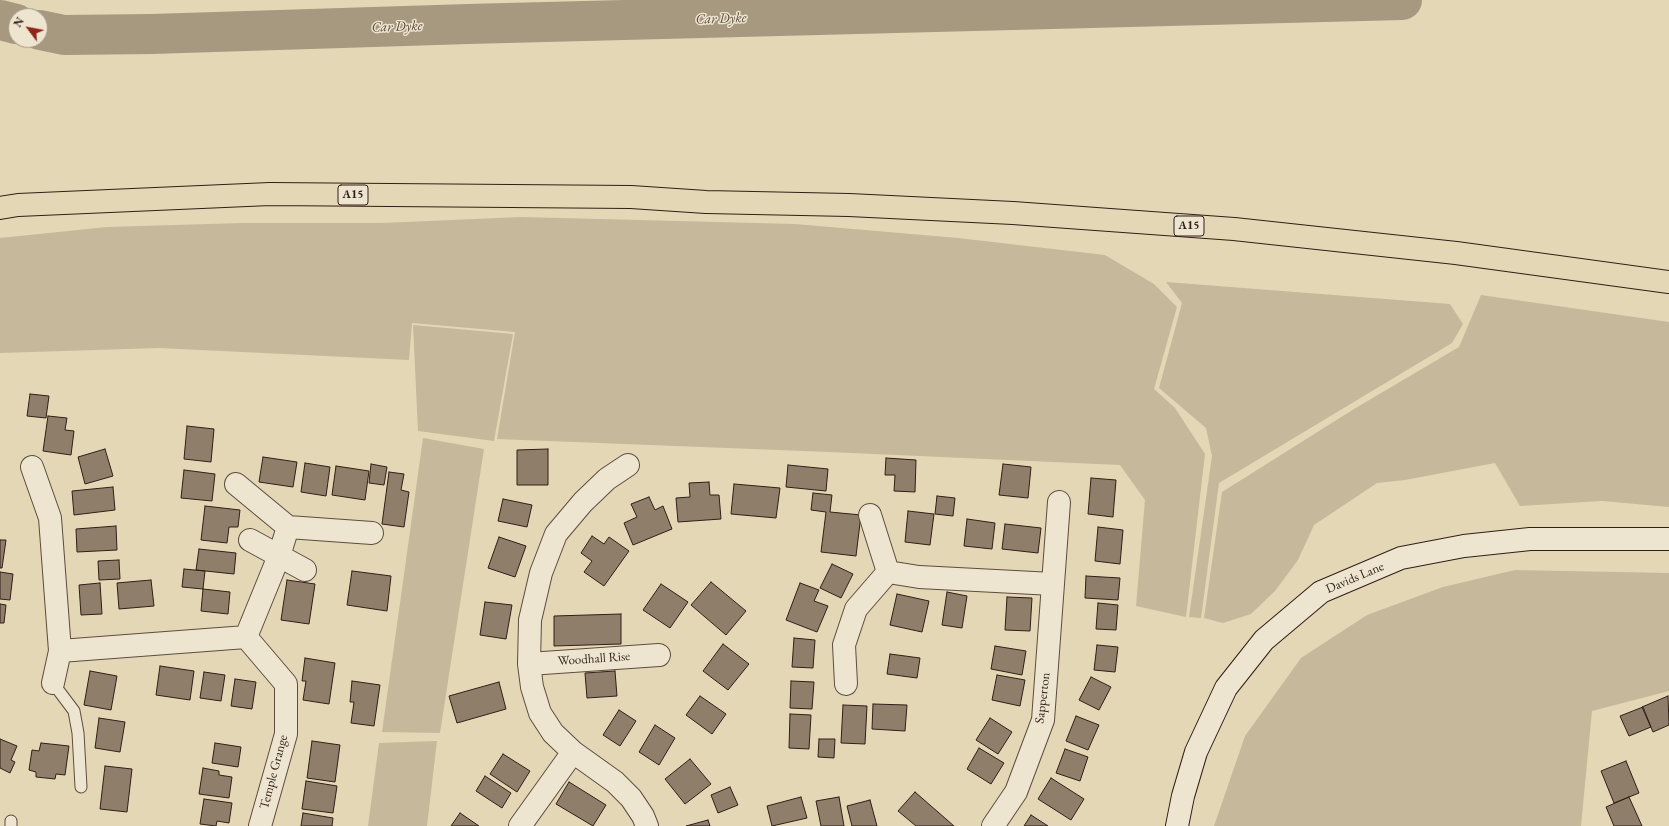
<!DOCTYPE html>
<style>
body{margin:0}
#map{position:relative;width:1669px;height:826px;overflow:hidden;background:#e4d7b6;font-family:"EB Garamond",serif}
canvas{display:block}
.north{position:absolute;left:8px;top:8px;width:40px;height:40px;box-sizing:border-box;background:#ede5d0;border:1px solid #a29586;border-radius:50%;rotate:302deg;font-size:11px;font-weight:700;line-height:16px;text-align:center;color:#311e17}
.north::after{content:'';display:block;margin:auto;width:14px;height:18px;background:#8f2418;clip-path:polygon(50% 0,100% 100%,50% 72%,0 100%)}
</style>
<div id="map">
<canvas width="1669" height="826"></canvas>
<div class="north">N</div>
</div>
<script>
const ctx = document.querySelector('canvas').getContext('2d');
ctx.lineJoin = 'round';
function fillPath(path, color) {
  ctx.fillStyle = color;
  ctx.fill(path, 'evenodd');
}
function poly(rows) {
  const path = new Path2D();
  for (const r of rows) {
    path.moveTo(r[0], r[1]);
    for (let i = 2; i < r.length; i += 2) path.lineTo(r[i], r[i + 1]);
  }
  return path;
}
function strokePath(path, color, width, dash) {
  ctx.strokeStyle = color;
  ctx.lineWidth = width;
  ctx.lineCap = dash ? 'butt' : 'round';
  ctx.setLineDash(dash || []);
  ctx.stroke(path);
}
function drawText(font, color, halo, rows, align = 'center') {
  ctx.font = font + ' "EB Garamond",serif';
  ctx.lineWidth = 3;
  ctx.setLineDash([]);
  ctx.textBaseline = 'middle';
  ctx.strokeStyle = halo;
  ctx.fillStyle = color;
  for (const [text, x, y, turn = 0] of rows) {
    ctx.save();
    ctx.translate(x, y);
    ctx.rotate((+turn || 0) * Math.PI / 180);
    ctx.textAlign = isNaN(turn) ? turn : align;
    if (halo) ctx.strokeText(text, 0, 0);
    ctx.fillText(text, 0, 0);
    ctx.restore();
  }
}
const green = poly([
 [521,217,795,224,958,238,1105,255,1154,284,1177,307,1154,389,1175,408,1205,454,1186,617,1136,606,1145,500,1120,465,829,452,497,439,515,332,412,323,409,360,159,348,0,353,0,238,107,227,242,223,382,223],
 [1166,282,1450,304,1463,324,1452,343,1219,483,1201,618,1189,617,1212,456,1206,428,1159,388,1182,303],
 [1481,295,1669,322,1669,507,1602,501,1520,506,1495,463,1405,480,1377,483,1314,525,1298,560,1275,591,1251,614,1223,623,1204,618,1222,492,1354,409,1459,347],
 [413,325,513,334,494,441,418,431],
 [423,438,484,449,440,733,382,732],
 [1515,570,1669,573,1669,691,1592,711,1581,826,1214,826,1245,736,1301,658,1367,615,1443,587],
 [437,741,427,826,368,826,379,743]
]);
const river = poly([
 [0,20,16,24],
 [40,30,64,35,152,34,468,24,1402,0]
]);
const building = poly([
 [30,394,49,396,46,418,27,416,30,394],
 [48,416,67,418,65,430,74,431,71,455,43,451,48,416],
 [187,426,214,429,211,462,184,459,187,426],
 [105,449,113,476,85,484,78,457,105,449],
 [548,449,548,485,517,485,517,450,548,449],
 [263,457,297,462,293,487,259,482,263,457],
 [886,458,916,460,915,492,894,491,895,475,885,475,886,458],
 [305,463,330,467,326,496,301,492,305,463],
 [371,464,387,467,384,485,369,483,371,464],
 [1003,464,1031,467,1028,498,999,495,1003,464],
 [788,465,828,469,826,491,786,487,788,465],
 [336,466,369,471,365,500,332,495,336,466],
 [184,470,215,474,212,501,181,498,184,470],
 [389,472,404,474,401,490,409,492,404,527,382,524,389,472],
 [1091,478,1116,480,1113,517,1088,514,1091,478],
 [709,482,710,495,719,495,721,519,678,522,676,498,690,497,689,483,709,482],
 [734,484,780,488,776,518,731,514,734,484],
 [113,487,115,510,74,515,72,491,113,487],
 [813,493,832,495,830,512,861,515,856,556,821,552,826,512,811,510,813,493],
 [937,496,955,498,953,516,935,514,937,496],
 [649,497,655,510,663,506,672,529,633,545,624,523,637,517,631,504,649,497],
 [503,499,532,505,527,527,498,521,503,499],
 [205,506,240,510,238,527,229,527,227,543,201,540,205,506],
 [908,511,934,514,930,545,905,542,908,511],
 [967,519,995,523,992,549,964,546,967,519],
 [1005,524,1041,528,1038,553,1002,549,1005,524],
 [116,526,117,550,77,552,76,529,116,526],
 [1098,527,1123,530,1120,564,1095,561,1098,527],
 [592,536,604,544,609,537,629,551,604,586,584,572,592,561,581,553,592,536],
 [499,537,526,546,515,577,488,568,499,537],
 [0,540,6,540,2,568,0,568,0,540],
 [199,549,236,553,234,574,196,570,199,549],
 [119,560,120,579,99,580,98,561,119,560],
 [832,564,853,574,841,598,820,588,832,564],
 [184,569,205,571,203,589,182,587,184,569],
 [352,571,391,576,387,611,347,605,352,571],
 [0,572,13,574,10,600,0,599,0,572],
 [1086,576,1120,578,1118,600,1085,598,1086,576],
 [151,580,154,606,119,609,117,583,151,580],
 [287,580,315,584,309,624,281,620,287,580],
 [711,582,746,611,726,635,691,605,711,582],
 [100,583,102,614,81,615,79,585,100,583],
 [800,583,819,590,814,601,828,606,817,632,786,620,800,583],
 [661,584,688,602,670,628,643,610,661,584],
 [203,589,230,592,228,614,201,611,203,589],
 [947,592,967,596,962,628,942,625,947,592],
 [897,594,929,601,922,632,890,625,897,594],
 [1007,597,1032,598,1030,631,1005,630,1007,597],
 [485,602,512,605,506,639,480,635,485,602],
 [1098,603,1118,605,1116,630,1096,629,1098,603],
 [0,604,6,605,4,623,0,623,0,604],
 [621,614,621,644,554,646,554,616,621,614],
 [794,638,815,640,813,668,792,667,794,638],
 [723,644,749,664,728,690,703,671,723,644],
 [1097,645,1118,647,1115,672,1094,670,1097,645],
 [995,646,1026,651,1022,675,991,669,995,646],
 [890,654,920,658,917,678,887,674,890,654],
 [305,658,335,663,329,704,303,700,306,681,302,681,305,658],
 [160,666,194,671,190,700,156,695,160,666],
 [90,671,117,676,111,710,84,705,90,671],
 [615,671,617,696,587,698,585,673,615,671],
 [204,672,225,675,221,701,200,698,204,672],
 [997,675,1025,680,1020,706,992,700,997,675],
 [1091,677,1111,687,1099,710,1079,700,1091,677],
 [235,679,256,682,252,709,231,706,235,679],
 [352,681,380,685,374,726,351,723,354,702,350,702,352,681],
 [791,681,814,682,812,709,790,708,791,681],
 [499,682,506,709,457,723,449,696,499,682],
 [700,696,726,714,712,734,686,715,700,696],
 [1668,696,1669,725,1653,732,1642,707,1668,696],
 [873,704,907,705,905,731,872,729,873,704],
 [843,705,867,706,865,744,841,743,843,705],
 [1643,707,1651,727,1629,736,1620,716,1643,707],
 [619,710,636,721,620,746,603,735,619,710],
 [790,714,811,715,809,749,789,748,790,714],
 [1076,716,1099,725,1088,750,1066,741,1076,716],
 [99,718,125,722,120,752,95,748,99,718],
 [990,718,1012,732,998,754,976,740,990,718],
 [655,725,675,738,659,765,639,752,655,725],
 [0,739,17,746,11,760,15,762,10,773,0,768,0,739],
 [819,739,835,739,834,758,818,757,819,739],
 [312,741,340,745,335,782,307,778,312,741],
 [41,743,69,746,65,775,56,774,55,779,36,777,36,772,29,770,32,750,39,751,41,743],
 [215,743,241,747,238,767,212,763,215,743],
 [979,748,1004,763,991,784,967,769,979,748],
 [1065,749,1088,757,1080,781,1056,773,1065,749],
 [503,754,530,771,517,792,490,774,503,754],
 [690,759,711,784,685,804,665,779,690,759],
 [1626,761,1639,793,1614,803,1601,771,1626,761],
 [105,766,132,769,127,812,100,809,105,766],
 [203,768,219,771,219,775,232,777,229,798,199,794,203,768],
 [485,776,511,793,502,808,476,791,485,776],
 [1051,778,1084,799,1071,820,1038,799,1051,778],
 [306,781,337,786,333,813,302,809,306,781],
 [569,782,606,805,593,826,556,804,569,782],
 [730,787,738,805,718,813,711,795,730,787],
 [915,792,954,826,916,826,898,811,915,792],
 [801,797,807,818,772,826,767,806,801,797],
 [839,797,844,826,821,826,816,801,839,797],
 [1629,797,1642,826,1614,826,1606,807,1629,797],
 [204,799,232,803,229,823,217,821,216,826,200,824,204,799],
 [870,800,877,826,852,826,847,806,870,800],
 [303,813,333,818,332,826,301,826,303,813],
 [460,813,479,826,451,826,460,813],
 [1031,815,1048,826,1024,826,1031,815],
 [708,820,710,826,686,826,708,820]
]);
const lane = poly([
 [53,683,74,711,78,733,81,787],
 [11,826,11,821]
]);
const street = poly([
 [628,465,607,479,583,502,556,534,541,573,530,620,529,664,532,687,540,713,553,733,573,752,615,782,631,798,643,816,647,826],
 [32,467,50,518,60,651,53,683],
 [236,484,288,527,279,556,246,637],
 [870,515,888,572],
 [288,527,372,533],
 [250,540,305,570],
 [60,651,246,637,286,684,286,734,260,826],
 [529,664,659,655],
 [846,684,844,645,856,609,888,572,919,577,1053,584],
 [520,826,573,752],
 [993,826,1016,792,1043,720,1059,502]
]);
const secondary = poly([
 [1177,826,1183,796,1196,752,1226,688,1264,640,1321,592,1401,558,1464,546,1530,539,1669,539]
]);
const highway = poly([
 [0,208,18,205,270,194,631,197,706,202,849,205,1013,213,1234,229,1456,253,1669,282]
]);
const shields = [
 [353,195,30],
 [1189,226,30]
];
const shieldNames = [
 ["A15",353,195],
 ["A15",1189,226]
];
const streetNames = [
 ["Davids Lane",1355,578,-23],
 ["Woodhall Rise",594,659,-4],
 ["Sapperton",1043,698,-83],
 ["Temple Grange",274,772,-75]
];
const waterNames = [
 ["Car Dyke",721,19,-2],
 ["Car Dyke",397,27,-2]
];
fillPath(green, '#c6b89b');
strokePath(river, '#a79880', 40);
fillPath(building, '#8e7e6a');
strokePath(building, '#311e17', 1);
strokePath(lane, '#5e4c3f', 13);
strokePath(street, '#5e4c3f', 24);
strokePath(secondary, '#311e17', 24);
strokePath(highway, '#311e17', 24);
strokePath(lane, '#ede5d0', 11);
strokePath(street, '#ede5d0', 22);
strokePath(secondary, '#ede5d0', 22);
strokePath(highway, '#e4d7b6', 22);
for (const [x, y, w] of shields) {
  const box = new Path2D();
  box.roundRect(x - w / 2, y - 10, w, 20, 3);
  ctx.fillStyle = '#ede5d0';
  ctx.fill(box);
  strokePath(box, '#311e17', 1);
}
drawText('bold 12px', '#311e17', null, shieldNames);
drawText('13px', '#311e17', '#ede5d0', streetNames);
drawText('italic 14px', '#5a493c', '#ede5d0', waterNames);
</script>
